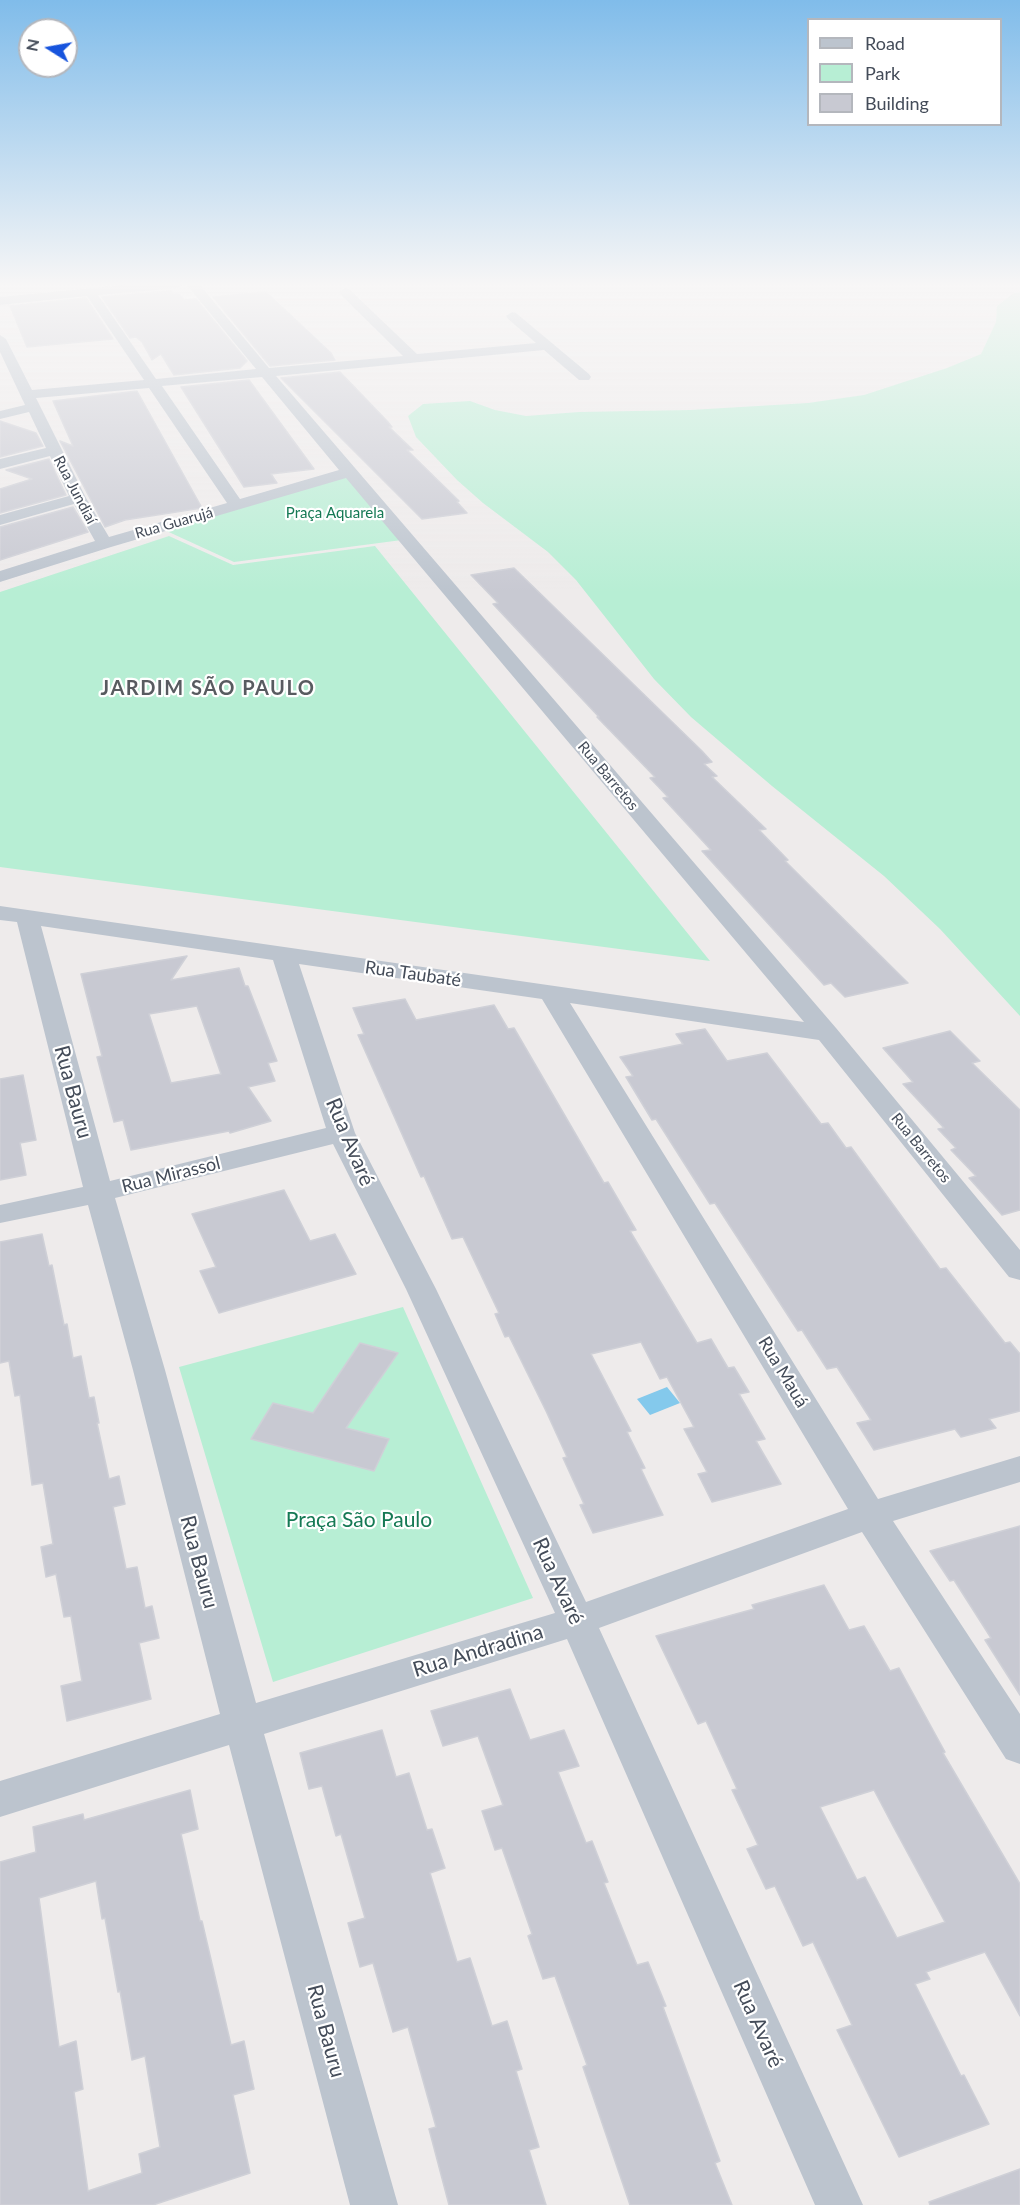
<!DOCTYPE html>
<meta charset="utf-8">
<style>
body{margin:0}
#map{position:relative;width:1020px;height:2205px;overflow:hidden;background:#eeebeb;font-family:Lato,sans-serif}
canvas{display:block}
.legend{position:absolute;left:807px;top:18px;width:195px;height:108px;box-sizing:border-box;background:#fff;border:2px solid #b4b7bd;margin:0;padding:8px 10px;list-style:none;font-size:18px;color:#444c59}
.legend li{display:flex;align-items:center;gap:12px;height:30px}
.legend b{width:30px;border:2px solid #b4b7bd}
.north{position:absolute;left:18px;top:18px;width:60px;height:60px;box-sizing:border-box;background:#fff;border:2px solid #b4b7bd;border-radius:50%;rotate:281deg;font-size:16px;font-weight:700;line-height:24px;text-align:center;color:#444c59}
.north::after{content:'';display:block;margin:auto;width:21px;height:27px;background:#1754dd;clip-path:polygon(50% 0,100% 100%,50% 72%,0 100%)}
</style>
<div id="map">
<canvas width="1020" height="2205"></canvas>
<ul class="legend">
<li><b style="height:8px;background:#bcc4ce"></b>Road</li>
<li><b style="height:16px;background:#b7eed4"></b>Park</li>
<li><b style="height:16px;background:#c8c9d2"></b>Building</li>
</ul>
<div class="north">N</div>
</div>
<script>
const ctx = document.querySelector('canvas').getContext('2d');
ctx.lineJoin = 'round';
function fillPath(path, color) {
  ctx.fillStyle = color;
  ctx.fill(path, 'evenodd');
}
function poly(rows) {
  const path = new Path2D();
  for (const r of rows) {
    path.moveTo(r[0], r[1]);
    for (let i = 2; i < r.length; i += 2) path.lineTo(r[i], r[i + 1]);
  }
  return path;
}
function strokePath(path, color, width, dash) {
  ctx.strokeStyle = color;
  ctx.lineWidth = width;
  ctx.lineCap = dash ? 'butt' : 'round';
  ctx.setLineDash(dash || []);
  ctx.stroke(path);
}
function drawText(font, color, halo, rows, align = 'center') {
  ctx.font = font + ' Lato,sans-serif';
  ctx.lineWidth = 4.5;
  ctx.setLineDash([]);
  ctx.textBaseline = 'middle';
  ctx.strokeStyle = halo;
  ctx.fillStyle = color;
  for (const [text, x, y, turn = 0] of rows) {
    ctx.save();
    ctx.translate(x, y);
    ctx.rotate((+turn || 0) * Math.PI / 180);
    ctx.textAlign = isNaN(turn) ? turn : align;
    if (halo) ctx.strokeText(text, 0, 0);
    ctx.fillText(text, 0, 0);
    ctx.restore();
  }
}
const green = poly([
 [1020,292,1020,1016,940,929,884,876,772,786,691,717,654,679,576,580,548,552,483,503,457,480,416,437,408,416,423,404,470,401,495,410,526,416,579,412,690,410,808,403,864,395,947,368,981,354,996,322,997,306,1014,293],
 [347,474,402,540,234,562,160,528],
 [169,536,233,565,375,546,710,961,0,867,0,592],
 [403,1307,533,1598,273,1682,179,1367]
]);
const water = poly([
 [667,1387,680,1403,650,1415,637,1399]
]);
const building = poly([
 [171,291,174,294,179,294,184,300,196,299,247,361,240,368,174,375,161,354,152,360,142,342,136,337,130,338,102,297,171,291],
 [266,292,331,353,335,360,270,366,213,297,266,292],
 [86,298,113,339,27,347,10,306,86,298],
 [340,372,388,422,392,427,389,427,413,450,407,450,459,501,457,502,467,513,422,519,281,378,340,372],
 [249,380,314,469,271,474,277,483,244,487,181,387,249,380],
 [137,391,202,508,125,520,105,527,60,441,73,446,53,401,137,391],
 [0,421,36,433,43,446,0,457,0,421],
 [49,459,66,495,0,513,0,489,32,479,6,470,49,459],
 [73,507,88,532,0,560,0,527,73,507],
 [514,568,702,751,712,762,704,764,717,776,712,777,766,829,759,830,788,860,785,861,908,983,845,997,831,983,824,985,702,851,711,850,663,798,668,797,650,778,655,777,597,717,599,717,493,604,498,603,471,575,514,568],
 [187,956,171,980,239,968,245,986,248,986,277,1061,268,1063,275,1081,248,1087,271,1121,230,1133,229,1131,131,1150,123,1120,114,1122,97,1057,102,1056,81,974,187,956],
 [197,1006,221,1074,171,1083,149,1014,197,1006],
 [405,999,416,1020,494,1005,508,1029,514,1028,604,1183,608,1182,636,1230,630,1231,697,1343,711,1339,728,1368,734,1367,749,1392,739,1394,765,1439,756,1441,781,1484,712,1502,698,1474,707,1472,684,1429,694,1427,667,1377,660,1379,641,1342,591,1354,631,1431,627,1432,645,1468,641,1469,663,1515,593,1533,580,1505,584,1504,563,1458,567,1457,546,1411,509,1336,505,1337,495,1314,499,1313,463,1237,452,1239,424,1176,421,1177,358,1035,364,1034,353,1008,405,999],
 [705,1029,727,1061,767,1053,821,1124,828,1123,846,1148,851,1147,940,1269,946,1268,1005,1343,1010,1342,1020,1354,1020,1411,989,1419,996,1428,961,1437,955,1429,874,1450,857,1423,871,1420,837,1367,827,1369,802,1330,798,1331,715,1203,710,1204,656,1119,652,1120,626,1077,633,1076,620,1057,683,1044,676,1034,705,1029],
 [950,1031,980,1061,972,1063,1020,1110,1020,1210,1002,1215,969,1178,976,1176,951,1150,956,1148,938,1129,944,1128,903,1084,913,1082,883,1048,950,1031],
 [23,1075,36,1140,20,1143,26,1175,0,1180,0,1079,23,1075],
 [284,1190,310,1241,335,1234,356,1274,219,1313,200,1271,216,1267,192,1214,284,1190],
 [42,1234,49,1266,52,1265,64,1325,67,1324,73,1358,81,1356,89,1398,94,1397,99,1423,97,1423,109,1479,119,1476,125,1504,113,1507,126,1569,137,1567,145,1608,152,1606,159,1638,139,1643,151,1699,67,1721,61,1686,82,1681,71,1616,64,1617,56,1574,46,1577,41,1547,53,1544,43,1483,32,1485,20,1395,15,1396,9,1361,0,1363,0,1242,42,1234],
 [360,1343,398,1353,346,1428,389,1439,374,1471,251,1439,273,1403,313,1413,360,1343],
 [1020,1526,1020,1695,985,1640,991,1638,954,1580,950,1581,930,1551,1020,1526],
 [824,1585,849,1630,864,1626,890,1671,899,1668,945,1752,943,1753,1020,1884,1020,2016,985,1952,926,1972,930,1979,915,1984,961,2076,964,2075,989,2124,899,2157,837,2030,852,2025,813,1942,803,1946,775,1886,766,1889,747,1849,758,1845,732,1790,737,1789,706,1721,698,1724,656,1636,754,1609,752,1605,824,1585],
 [874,1790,893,1826,945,1922,897,1938,865,1877,857,1880,820,1807,874,1790],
 [510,1689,530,1740,564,1730,579,1766,558,1772,586,1843,592,1841,608,1882,604,1883,637,1965,648,1962,666,2006,663,2007,720,2161,715,2163,732,2205,630,2205,583,2067,587,2065,555,1976,543,1979,528,1936,532,1934,502,1848,495,1850,482,1811,503,1805,478,1736,443,1746,431,1711,510,1689],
 [382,1730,396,1777,409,1773,427,1830,432,1829,445,1868,430,1873,457,1962,470,1958,492,2026,507,2021,522,2069,516,2071,539,2147,529,2150,546,2205,449,2205,429,2129,436,2127,408,2027,393,2032,373,1963,360,1967,348,1923,365,1918,341,1834,336,1836,322,1786,309,1789,300,1753,382,1730],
 [190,1790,198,1829,181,1834,200,1921,202,1921,231,2045,244,2041,254,2089,233,2095,250,2173,153,2205,0,2205,0,1862,36,1852,33,1827,83,1814,84,1820,190,1790],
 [96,1881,102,1919,105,1918,118,1992,120,1991,132,2060,145,2056,160,2147,139,2154,142,2173,88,2191,74,2092,83,2089,76,2041,59,2047,39,1898,96,1881],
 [1020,2169,1020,2205,930,2205,929,2202,1020,2169]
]);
const minor = poly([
 [136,284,184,284,178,288,98,295,156,379,256,369,186,284,199,284,269,368,403,356,341,295,339,292,345,288,349,289,417,354,536,343,508,319,506,316,512,312,516,313,589,374,591,377,589,380,579,380,544,350,276,376,836,1028,1020,1250,1020,1280,1009,1277,819,1040,570,1003,878,1499,1020,1456,1020,1482,893,1521,1020,1714,1020,1764,1006,1759,862,1532,599,1628,863,2205,815,2205,567,1639,264,1734,398,2205,350,2205,229,1745,0,1817,0,1781,220,1714,133,1370,88,1205,0,1223,0,1205,83,1187,17,922,0,920,0,906,804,1022,346,478,111,547,0,582,0,571,95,541,74,504,0,525,0,515,69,496,50,456,0,469,0,459,46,448,29,412,0,419,0,411,25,405,0,352,0,335,6,339,32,390,144,380,87,296,0,305,0,297,136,284],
 [262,377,339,470,240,499,162,386,262,377],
 [149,388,227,503,109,537,86,498,36,398,149,388],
 [41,926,273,960,326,1128,110,1181,41,926],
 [299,964,542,999,848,1509,586,1602,436,1289,355,1133,299,964],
 [333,1144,406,1289,555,1613,256,1703,165,1370,115,1198,333,1144]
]);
const farStreetnames = [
 ["Rua Jundiaí",75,490,62],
 ["Rua Guarujá",174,523,-16],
 ["Rua Barretos",608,776,50],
 ["Rua Barretos",921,1148,51]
];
const farParknames = [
 ["Praça Aquarela",335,513]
];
const streetNames = [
 ["Rua Taubaté",413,974,8],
 ["Rua Mirassol",171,1175,-14],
 ["Rua Mauá",783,1372,59]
];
const farDistrictnames = [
 ["JARDIM SÃO PAULO",208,689]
];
const nearStreetnames = [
 ["Rua Bauru",73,1092,75],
 ["Rua Avaré",350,1142,67],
 ["Rua Bauru",199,1562,75],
 ["Rua Avaré",558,1581,65],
 ["Rua Andradina",478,1651,-17],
 ["Rua Avaré",758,2024,66],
 ["Rua Bauru",326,2031,75]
];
const nearParknames = [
 ["Praça São Paulo",359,1520]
];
fillPath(green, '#b7eed4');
fillPath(water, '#84c9ec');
fillPath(building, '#c8c9d2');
strokePath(building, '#cfd0d7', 1.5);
fillPath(minor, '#bcc4ce');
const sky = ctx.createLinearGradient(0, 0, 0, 593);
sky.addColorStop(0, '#80bcea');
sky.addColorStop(0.48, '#f7f6f6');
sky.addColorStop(1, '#f7f6f600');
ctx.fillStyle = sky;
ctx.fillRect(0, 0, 1020, 593);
drawText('15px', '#444c59', '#fff', farStreetnames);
drawText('15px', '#157954', '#fff', farParknames);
drawText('18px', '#444c59', '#fff', streetNames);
ctx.letterSpacing = '1.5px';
drawText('bold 20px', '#585b60', '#fff', farDistrictnames);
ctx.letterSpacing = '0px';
drawText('21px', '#444c59', '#fff', nearStreetnames);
drawText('21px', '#157954', '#fff', nearParknames);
</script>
